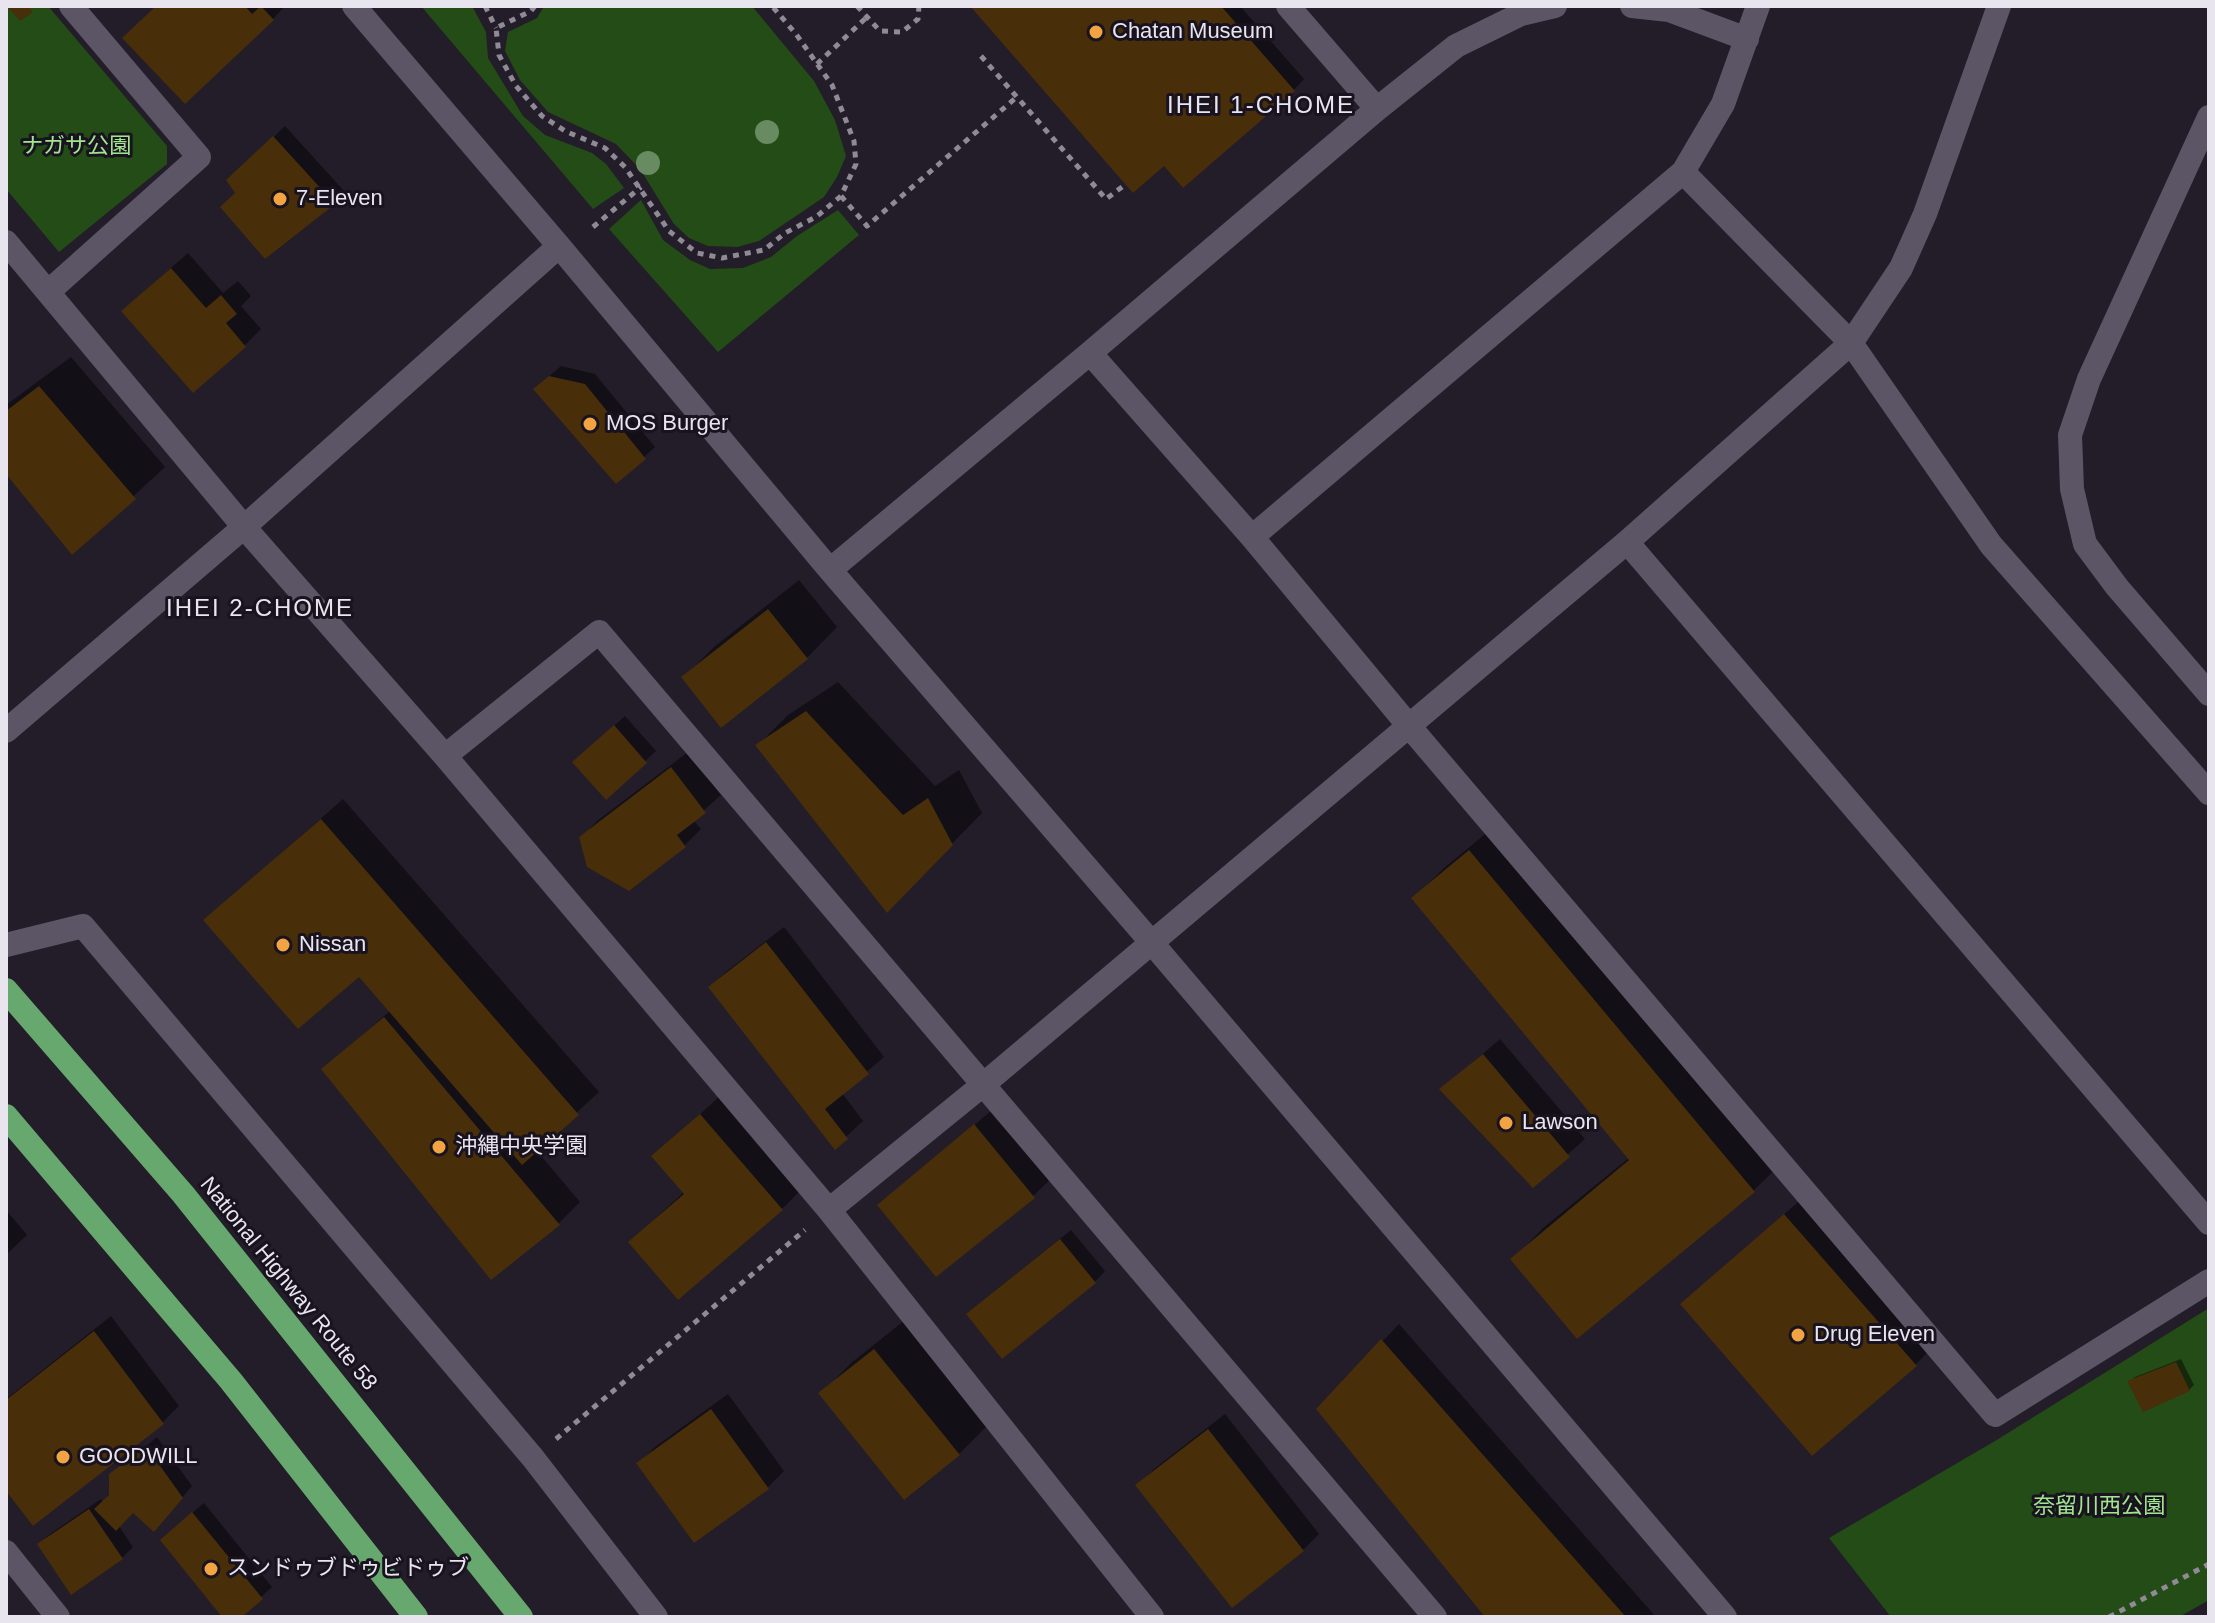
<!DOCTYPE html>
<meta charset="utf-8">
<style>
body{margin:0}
#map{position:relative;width:2215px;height:1623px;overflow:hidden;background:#231d2a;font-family:Arial,sans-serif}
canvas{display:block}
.frame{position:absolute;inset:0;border:8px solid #e9e5ee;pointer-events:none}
</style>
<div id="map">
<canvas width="2215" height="1623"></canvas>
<div class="frame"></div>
</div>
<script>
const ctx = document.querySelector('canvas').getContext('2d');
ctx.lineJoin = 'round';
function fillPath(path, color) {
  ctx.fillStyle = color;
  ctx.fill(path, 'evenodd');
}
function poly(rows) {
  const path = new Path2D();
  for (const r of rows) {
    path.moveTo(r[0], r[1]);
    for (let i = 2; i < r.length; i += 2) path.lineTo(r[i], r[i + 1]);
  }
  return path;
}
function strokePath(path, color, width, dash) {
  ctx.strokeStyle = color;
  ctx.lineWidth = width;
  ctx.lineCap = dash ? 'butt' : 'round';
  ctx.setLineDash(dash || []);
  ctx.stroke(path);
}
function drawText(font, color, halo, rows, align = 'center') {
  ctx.font = font + ' Arial,"Noto Sans JP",sans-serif';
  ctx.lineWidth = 6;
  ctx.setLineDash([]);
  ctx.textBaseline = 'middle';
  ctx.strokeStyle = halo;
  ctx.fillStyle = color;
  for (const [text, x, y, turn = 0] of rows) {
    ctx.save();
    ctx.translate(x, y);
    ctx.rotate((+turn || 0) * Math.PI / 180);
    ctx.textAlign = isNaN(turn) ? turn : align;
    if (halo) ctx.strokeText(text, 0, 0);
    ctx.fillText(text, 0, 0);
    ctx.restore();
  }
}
const green = poly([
 [6,6,48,6,167,146,167,164,59,252,6,189],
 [421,6,472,6,486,32,488,58,523,116,545,135,592,153,606,164,624,188,593,209],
 [544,6,752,6,814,81,835,120,846,156,837,177,824,197,759,241,737,247,708,246,689,238,674,224,640,169,616,144,548,112,520,80,505,51,508,32,537,18],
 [641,200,663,240,690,260,710,269,743,268,771,257,797,236,838,210,859,235,718,352,609,229],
 [2209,1308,2209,1600,2179,1617,1891,1617,1829,1538,1995,1441]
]);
const shadow = poly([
 [158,6,285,6,273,19],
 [973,6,1240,6,1304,79,1294,90,1164,163],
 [285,126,345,192,266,256,237,193,229,181],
 [188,253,223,293,238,281,251,296,241,306,261,329,245,345,140,295],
 [71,357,165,467,73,552,6,471,6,405],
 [561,366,595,374,655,447,644,457,547,378],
 [799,580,837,627,807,658,684,677,714,647],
 [838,682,935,786,959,770,982,813,887,910,758,745,788,715],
 [625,716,656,751,645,761,586,751],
 [688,752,721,795,693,820,701,829,685,845,629,888,581,838,597,821],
 [343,799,599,1092,536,1150,580,1202,559,1223,491,1277,323,1069,391,1010,359,974,206,920],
 [1501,821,1784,1161,1753,1191,1513,1259,1543,1228,1630,1157,1414,898,1444,868],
 [784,927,884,1057,842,1093,863,1121,835,1147,710,987,727,971],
 [1500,1039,1585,1139,1533,1185,1442,1089],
 [731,1086,812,1179,782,1209,630,1242,684,1192,654,1156],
 [992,1110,1050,1180,1033,1196,879,1205],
 [1807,1194,1937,1343,1915,1365,1683,1304],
 [6,1210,27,1235,6,1255],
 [1071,1230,1105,1271,1095,1282,979,1304],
 [111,1316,179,1406,162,1423,6,1487,6,1399],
 [905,1320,989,1424,959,1454,904,1497,821,1394,851,1363],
 [1399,1324,1656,1617,1487,1617,1318,1409],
 [2181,1359,2194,1385,2189,1390,2130,1382,2135,1377],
 [728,1394,784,1471,768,1487,639,1463,655,1447],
 [1225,1414,1319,1534,1303,1550,1138,1485,1154,1469],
 [157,1437,192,1486,164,1519,133,1511,119,1526,133,1547,122,1558,72,1592,39,1544,50,1534,101,1499,103,1503,111,1494,111,1475],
 [204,1503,272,1587,239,1617,224,1617,173,1529]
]);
const building = poly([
 [7,6,28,6,33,12,20,21],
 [156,6,245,6,252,14,261,6,274,20,185,104,122,38],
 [970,6,1221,6,1295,91,1183,188,1164,166,1133,193],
 [273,136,335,204,265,259,220,207,235,193,226,180],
 [171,268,206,308,221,295,237,314,226,323,246,347,193,393,121,311],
 [549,376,585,384,646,459,616,484,533,389],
 [39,386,136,499,72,555,6,474,6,411],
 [768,609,808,659,721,728,681,677],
 [806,711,903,815,928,798,953,845,887,913,755,745],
 [614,725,647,763,606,800,572,762],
 [671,767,706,813,677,835,686,847,629,891,587,867,579,837],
 [321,819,579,1115,522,1165,359,977,298,1029,203,920],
 [1469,850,1755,1192,1577,1339,1510,1259,1629,1160,1411,898],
 [766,942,869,1074,825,1109,848,1139,835,1150,708,987],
 [384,1017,560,1225,491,1280,321,1069],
 [1483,1054,1570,1157,1533,1188,1439,1089],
 [700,1114,783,1210,678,1300,628,1242,684,1194,651,1156],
 [974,1124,1035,1198,936,1277,877,1205],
 [1784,1214,1917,1366,1812,1456,1680,1304],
 [1060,1239,1096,1283,1002,1359,966,1314],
 [94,1331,164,1424,33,1526,6,1491,6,1400],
 [1381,1339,1626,1617,1485,1617,1316,1409],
 [874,1349,960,1455,904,1500,818,1393],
 [2176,1362,2190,1391,2143,1412,2127,1381],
 [711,1409,769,1489,694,1543,636,1463],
 [1208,1429,1304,1551,1232,1608,1135,1485],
 [146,1446,183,1498,154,1532,133,1513,116,1531,94,1509,109,1495,109,1474],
 [89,1509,123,1559,71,1595,37,1544],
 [192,1512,263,1599,242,1617,222,1617,160,1540]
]);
const path = poly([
 [485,6,496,28],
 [535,6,531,11,496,28,499,55,516,86,542,116,565,131,605,148,625,167,669,231,697,253,722,258,764,250,785,233,816,217,841,196,856,164,854,141,832,85,796,34,772,6],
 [857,6,880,31,902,32,918,19,919,6],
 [981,56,1106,199,1126,184],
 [817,64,867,17],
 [841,196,867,226,1018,96],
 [593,227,641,187],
 [556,1439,805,1230],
 [2109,1617,2209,1564]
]);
const minor = poly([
 [354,6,559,246,830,570,1152,943,1725,1617],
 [1288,6,1377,109],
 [1632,6,1669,10,1747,39],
 [2209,117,2089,379,2070,435,2072,489,2085,544,2117,587,2209,694],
 [1683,172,1851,343,1991,545,2209,793],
 [6,242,244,527,445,756,829,1210,1152,1617],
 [48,292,199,157,71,6],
 [1090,353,1252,537,1409,726,1995,1415,2209,1281],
 [1252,537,1683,172,1723,104,1758,6],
 [1627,542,2209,1223],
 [830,570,1090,353,1377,109,1456,46,1521,14,1555,6],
 [6,731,244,527,559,246],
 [445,756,599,632,1435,1617],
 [6,945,83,926,533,1458,656,1617],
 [829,1210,984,1084,1627,542,1851,343,1901,268,1925,214,1999,6],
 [6,1552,58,1617]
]);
const highway = poly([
 [6,990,183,1194,521,1617],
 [6,1116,231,1381,416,1617]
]);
const trees = [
 [767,132],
 [648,163]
];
const markers = [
 [1096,32,8,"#f3a442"],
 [280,199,8,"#f3a442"],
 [590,424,8,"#f3a442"],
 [283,945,8,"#f3a442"],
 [1506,1123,8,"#f3a442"],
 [439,1147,8,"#f3a442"],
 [1798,1335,8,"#f3a442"],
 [63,1457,8,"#f3a442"],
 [211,1569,8,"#f3a442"]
];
const poiNames = [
 ["Chatan Museum",1112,32],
 ["7-Eleven",296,199],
 ["MOS Burger",606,424],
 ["Nissan",299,945],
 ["Lawson",1522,1123],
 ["沖縄中央学園",455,1147],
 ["Drug Eleven",1814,1335],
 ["GOODWILL",79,1457],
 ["スンドゥブドゥビドゥブ",227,1569]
];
const parkNames = [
 ["ナガサ公園",76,147],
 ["奈留川西公園",2099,1507]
];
const streetNames = [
 ["National Highway Route 58",288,1284,51]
];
const neighbourhoodNames = [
 ["IHEI 1-CHOME",1261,106],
 ["IHEI 2-CHOME",260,609]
];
fillPath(green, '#244c17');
fillPath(shadow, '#0007');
fillPath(building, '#482e09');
strokePath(path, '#8f8a95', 5, [6, 6]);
strokePath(minor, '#5c5565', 24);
strokePath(highway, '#66a86e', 24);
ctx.fillStyle = '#688b61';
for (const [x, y] of trees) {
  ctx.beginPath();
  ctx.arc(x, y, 12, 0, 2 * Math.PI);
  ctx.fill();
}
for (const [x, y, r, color] of markers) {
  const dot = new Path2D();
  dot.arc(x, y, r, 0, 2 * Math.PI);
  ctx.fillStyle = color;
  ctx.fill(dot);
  strokePath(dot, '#191320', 3);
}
drawText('22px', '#e9e5ee', '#191320', poiNames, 'left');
drawText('22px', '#a1e58e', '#191320', parkNames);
drawText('22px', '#e9e5ee', '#191320', streetNames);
ctx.letterSpacing = '2px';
drawText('24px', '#e9e5ee', '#191320', neighbourhoodNames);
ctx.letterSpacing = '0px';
</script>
